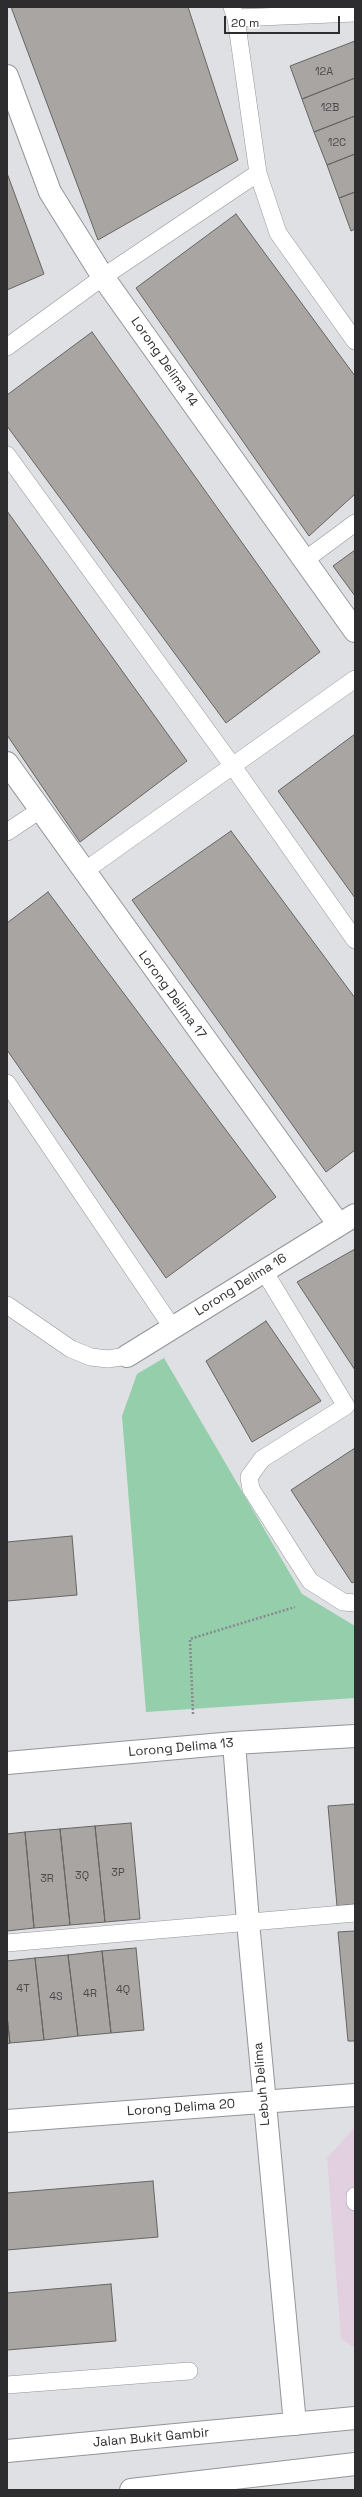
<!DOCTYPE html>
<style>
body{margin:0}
#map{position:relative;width:362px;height:2497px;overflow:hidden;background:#dee0e3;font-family:"Space Grotesk",sans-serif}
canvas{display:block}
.frame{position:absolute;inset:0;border:8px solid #2d2d2f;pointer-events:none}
.scale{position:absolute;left:224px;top:16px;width:116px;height:18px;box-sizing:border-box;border:2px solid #2d2d2f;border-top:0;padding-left:5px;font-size:12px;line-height:14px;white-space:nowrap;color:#2d2d2f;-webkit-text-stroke:3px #fff;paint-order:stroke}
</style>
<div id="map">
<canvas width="362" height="2497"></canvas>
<div class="frame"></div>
<div class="scale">20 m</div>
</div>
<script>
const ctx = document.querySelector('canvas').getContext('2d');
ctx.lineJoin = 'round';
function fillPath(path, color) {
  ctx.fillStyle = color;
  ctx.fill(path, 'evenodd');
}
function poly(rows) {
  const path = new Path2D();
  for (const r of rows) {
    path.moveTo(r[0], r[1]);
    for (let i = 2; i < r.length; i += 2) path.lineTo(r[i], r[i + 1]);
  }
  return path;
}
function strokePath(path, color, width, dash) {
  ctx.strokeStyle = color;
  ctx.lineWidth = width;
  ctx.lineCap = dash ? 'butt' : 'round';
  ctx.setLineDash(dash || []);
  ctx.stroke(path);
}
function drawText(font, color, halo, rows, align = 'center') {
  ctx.font = font + ' "Space Grotesk",sans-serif';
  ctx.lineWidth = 3.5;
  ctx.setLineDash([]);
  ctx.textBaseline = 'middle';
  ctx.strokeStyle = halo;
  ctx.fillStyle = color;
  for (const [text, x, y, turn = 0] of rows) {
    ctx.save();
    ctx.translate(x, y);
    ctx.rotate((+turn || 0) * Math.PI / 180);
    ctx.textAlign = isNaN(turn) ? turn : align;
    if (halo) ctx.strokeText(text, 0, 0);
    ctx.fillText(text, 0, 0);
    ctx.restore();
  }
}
const commercial = poly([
 [355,2127,355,2348,341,2339,327,2158]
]);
const green = poly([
 [164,1358,302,1594,355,1626,355,1698,146,1712,122,1416,137,1374]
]);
const building = poly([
 [11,7,188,7,238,160,98,240,11,7],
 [355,41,355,78,302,99,290,66,355,41],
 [355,78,355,116,314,132,302,99,355,78],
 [355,116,355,154,327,165,314,132,355,116],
 [355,154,355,192,339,198,327,165,355,154],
 [7,173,44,274,7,290,7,173],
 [355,192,355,229,351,231,339,198,355,192],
 [236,214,355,376,355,494,309,536,136,288,236,214],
 [92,332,320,652,226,723,7,426,7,395,92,332],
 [7,511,187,761,80,842,7,735,7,511],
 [355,550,355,596,333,566,355,550],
 [355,734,355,898,278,791,355,734],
 [231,831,355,998,355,1150,326,1172,132,900,231,831],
 [48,892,276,1197,166,1278,7,1050,7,923,48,892],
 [355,1249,355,1370,297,1282,355,1249],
 [266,1321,321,1401,252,1442,206,1361,266,1321],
 [355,1448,355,1581,352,1583,291,1490,355,1448],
 [72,1536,77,1595,7,1601,7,1542,72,1536],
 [355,1804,355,1904,337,1906,328,1806,355,1804],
 [131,1823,140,1919,105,1922,95,1826,131,1823],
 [95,1826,105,1922,70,1925,60,1829,95,1826],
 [60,1829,70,1925,34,1928,25,1832,60,1829],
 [25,1832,34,1928,7,1931,7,1834,25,1832],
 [355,1931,355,2041,348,2041,338,1932,355,1931],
 [136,1948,144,2030,111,2033,102,1951,136,1948],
 [102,1951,111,2033,78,2036,68,1955,102,1951],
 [68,1955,78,2036,44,2040,35,1958,68,1955],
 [35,1958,44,2040,10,2043,7,2016,7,1961,35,1958],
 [7,2016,10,2043,7,2044,7,2016],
 [153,2181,158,2237,7,2250,7,2193,153,2181],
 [111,2284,116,2341,7,2350,7,2293,111,2284]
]);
const path = poly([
 [193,1714,190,1639,295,1607]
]);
const lane = poly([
 [232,7,236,18,258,173,278,233,355,341],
 [236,18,355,13],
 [7,347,103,277,258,173],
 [7,455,232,765,355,940],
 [305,560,355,523],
 [7,832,40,810],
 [83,872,355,679],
 [7,1083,172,1327],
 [264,1271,346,1406,262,1459,249,1477,251,1489,310,1581,343,1602,355,1603],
 [7,1305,71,1349,91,1357,108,1359,127,1356],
 [7,1943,355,1913],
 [355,2196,355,2202],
 [7,2385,189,2371]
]);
const street = poly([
 [7,76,50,192,103,277,355,631],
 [7,763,339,1225],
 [127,1356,355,1215],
 [234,1743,248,1922,295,2424],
 [7,1763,234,1743,355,1736],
 [7,2121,355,2095]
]);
const primary = poly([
 [7,2451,355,2418],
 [131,2490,355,2464]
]);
const numberNames = [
 ["12A",324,72],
 ["12B",330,108],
 ["12C",337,143],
 ["3P",118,1873],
 ["3Q",82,1876],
 ["3R",47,1879],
 ["4T",23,1989],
 ["4Q",123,1990],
 ["4R",90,1994],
 ["4S",56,1997]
];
const streetNames = [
 ["Lorong Delima 14",164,362,55],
 ["Lorong Delima 17",172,995,54],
 ["Lorong Delima 16",241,1285,-32],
 ["Lorong Delima 13",181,1748,-5],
 ["Lebuh Delima",262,2084,-95],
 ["Lorong Delima 20",181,2108,-4],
 ["Jalan Bukit Gambir",151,2438,-5]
];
fillPath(commercial, '#e2d0e0');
fillPath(green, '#94ceab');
fillPath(building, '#a9a5a3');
strokePath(building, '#676462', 1);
strokePath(lane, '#939598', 18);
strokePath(street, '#939598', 24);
strokePath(primary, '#939598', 24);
strokePath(path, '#898a8d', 2.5, [2, 2]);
strokePath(lane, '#fff', 17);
strokePath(street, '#fff', 22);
strokePath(primary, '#fff', 22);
drawText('11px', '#4c4b4c', null, numberNames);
drawText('13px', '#2d2d2f', '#fff', streetNames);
</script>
